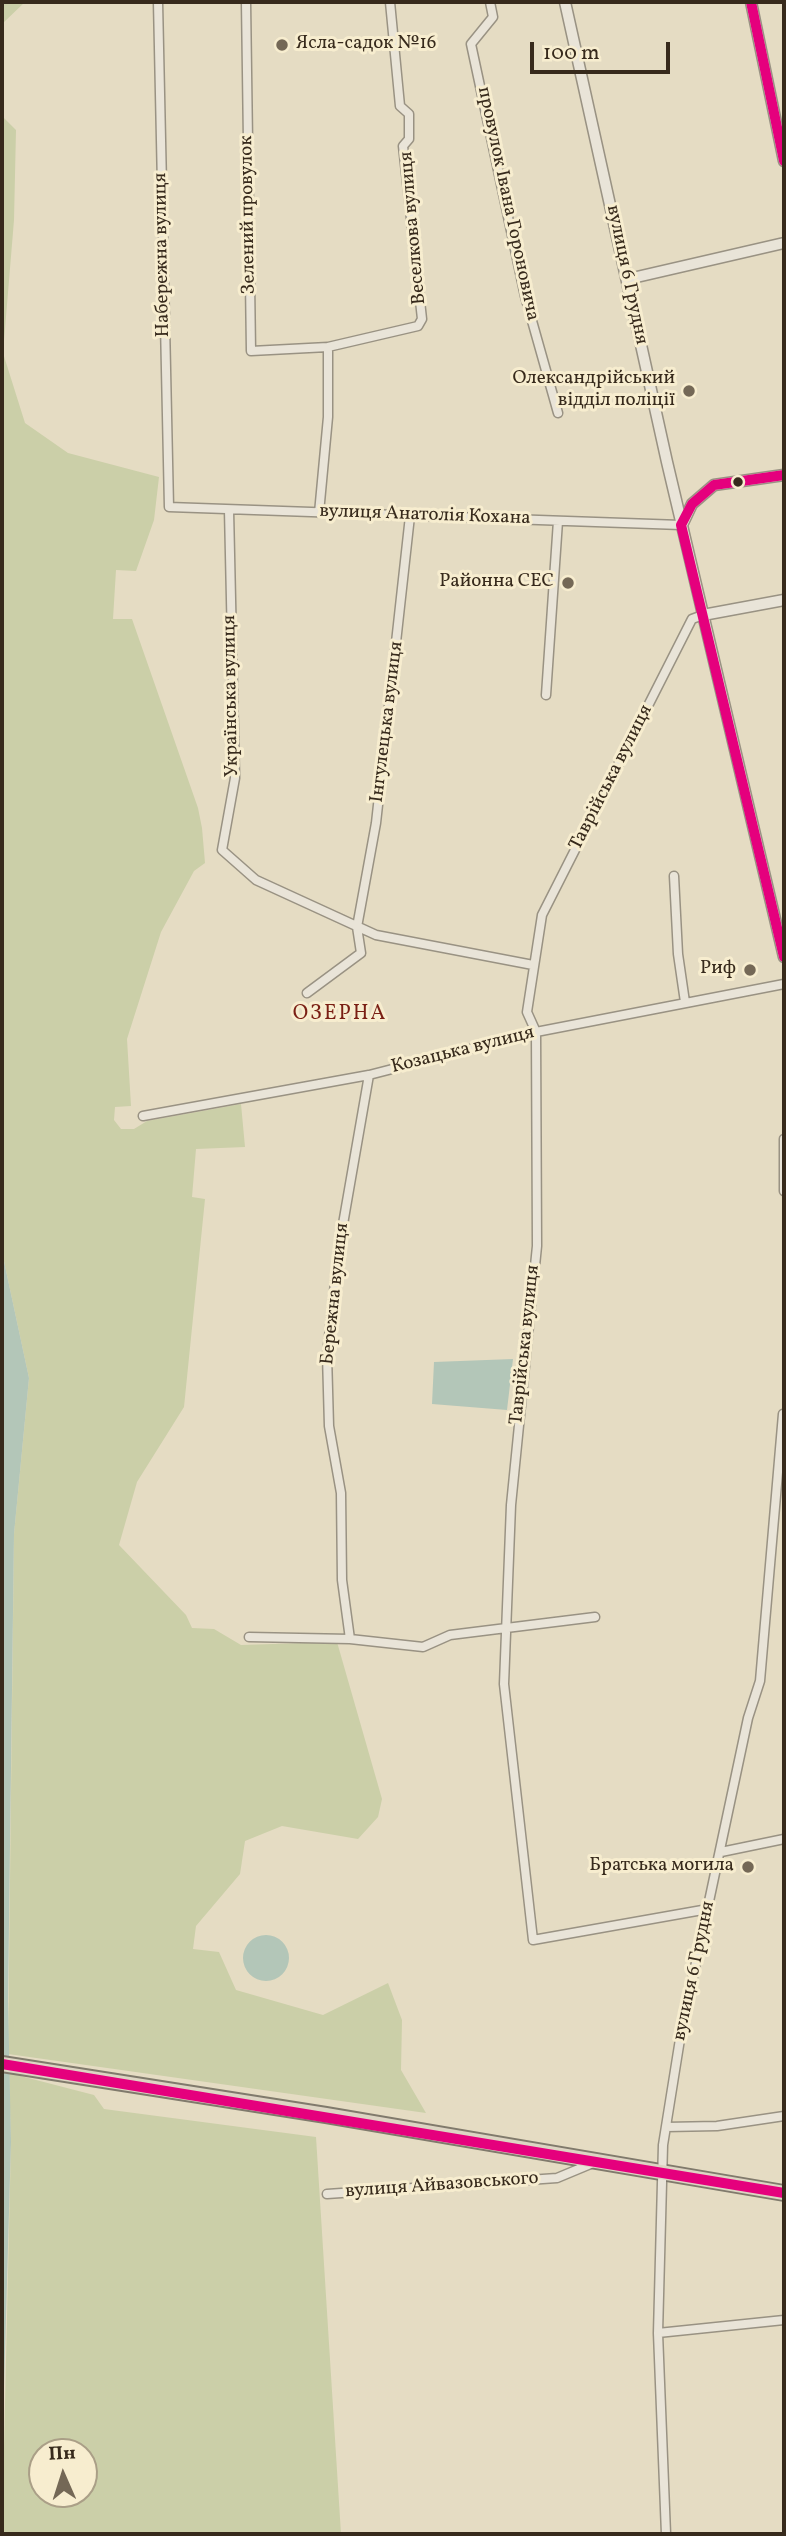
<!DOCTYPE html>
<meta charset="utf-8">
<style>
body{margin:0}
#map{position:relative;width:786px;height:2536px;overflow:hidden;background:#e5dcc3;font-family:Vollkorn,serif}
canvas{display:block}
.frame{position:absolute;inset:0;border:4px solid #372a1c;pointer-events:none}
.north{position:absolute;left:28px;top:2438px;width:70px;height:70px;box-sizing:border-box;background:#f7edcf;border:2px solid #aa9f87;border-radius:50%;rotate:357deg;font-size:19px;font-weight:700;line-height:28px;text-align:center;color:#372a1c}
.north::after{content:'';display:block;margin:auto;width:24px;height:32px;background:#746856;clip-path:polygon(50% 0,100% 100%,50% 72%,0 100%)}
.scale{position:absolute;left:530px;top:42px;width:140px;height:32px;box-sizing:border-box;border:4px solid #372a1c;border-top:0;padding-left:9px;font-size:21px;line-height:24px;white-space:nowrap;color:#372a1c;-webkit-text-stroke:5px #f7edcf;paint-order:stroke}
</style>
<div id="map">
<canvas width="786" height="2536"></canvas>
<div class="frame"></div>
<div class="north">Пн</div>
<div class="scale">100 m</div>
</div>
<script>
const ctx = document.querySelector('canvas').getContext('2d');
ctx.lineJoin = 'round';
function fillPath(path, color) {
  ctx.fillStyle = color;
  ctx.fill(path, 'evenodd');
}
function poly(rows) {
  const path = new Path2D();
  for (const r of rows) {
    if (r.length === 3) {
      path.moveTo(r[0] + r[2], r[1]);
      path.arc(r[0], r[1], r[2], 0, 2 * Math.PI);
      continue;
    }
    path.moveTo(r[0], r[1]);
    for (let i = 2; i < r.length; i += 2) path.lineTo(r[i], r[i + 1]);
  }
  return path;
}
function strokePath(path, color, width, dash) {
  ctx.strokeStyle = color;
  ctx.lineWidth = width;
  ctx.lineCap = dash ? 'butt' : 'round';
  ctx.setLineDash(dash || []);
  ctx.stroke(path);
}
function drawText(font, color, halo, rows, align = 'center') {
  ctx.font = font + ' Vollkorn,serif';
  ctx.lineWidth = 6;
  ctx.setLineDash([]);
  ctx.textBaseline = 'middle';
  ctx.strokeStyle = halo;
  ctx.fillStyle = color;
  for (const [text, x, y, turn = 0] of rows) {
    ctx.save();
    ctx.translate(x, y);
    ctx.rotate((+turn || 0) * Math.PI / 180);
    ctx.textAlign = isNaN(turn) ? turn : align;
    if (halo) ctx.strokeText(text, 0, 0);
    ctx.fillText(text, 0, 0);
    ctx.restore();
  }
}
const green = poly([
 [2,2,25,2,2,24],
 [2,116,16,130,14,220,3,353,25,423,68,453,159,477,154,520,136,571,116,570,113,619,132,619,198,808,202,828,205,863,194,871,161,932,127,1039,131,1106,115,1107,114,1120,121,1129,134,1129,147,1121,241,1104,245,1147,196,1149,192,1197,205,1199,184,1407,137,1482,119,1545,186,1615,192,1628,214,1629,241,1645,337,1642,382,1799,378,1817,358,1839,282,1826,245,1841,240,1874,196,1926,193,1949,219,1952,236,1990,323,2015,388,1983,402,2020,401,2070,426,2113,8,2054,14,1534,29,1378,2,1252],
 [9,2073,94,2095,104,2109,316,2137,341,2534,2,2534,11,2142],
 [42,2452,84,2452,84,2494,42,2494]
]);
const water = poly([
 [2,1252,29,1378,14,1534,8,2001,11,2142,2,2457],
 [513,1359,507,1410,432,1404,434,1362],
 [266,1958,23]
]);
const minor = poly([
 [158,2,169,507,681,525],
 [246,2,251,351,328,347],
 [490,2,493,17,471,44,525,296,558,413],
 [229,510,235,778,222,850,256,880,376,935,533,965],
 [319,513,328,417,328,347,418,326,422,319,403,146,409,139,409,114,400,106,390,2],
 [703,615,692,619,542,915,527,1012,536,1032,537,1246,511,1505,504,1684,533,1940,708,1909],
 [546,695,558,521],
 [674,876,678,954,685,1002],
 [307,993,361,953,357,927,376,823,410,516],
 [143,1116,369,1075,536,1032,784,984],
 [784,1139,784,1191],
 [249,1637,350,1639,423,1647,450,1635,595,1617],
 [350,1639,342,1580,341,1493,329,1426,327,1355,339,1247,369,1075],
 [721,1852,784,1839],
 [666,2127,717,2126,784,2116],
 [327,2194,557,2178,593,2163],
 [658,2333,784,2320],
 [666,2534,658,2333,663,2145,681,2033,748,1718,760,1681,783,1414]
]);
const tertiary = poly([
 [565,2,667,462,784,957],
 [751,2,784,161],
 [628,279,784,243],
 [682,525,692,504,714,485,784,475],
 [703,615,784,600]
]);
const trunk = poly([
 [2,2064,326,2115,784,2193]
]);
const bus1 = poly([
 [751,2,784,161],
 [784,475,714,485,692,504,681,525,784,957],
 [2,2064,784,2193]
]);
const markers = [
 [282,45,7,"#746856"],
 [689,391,7,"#746856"],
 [738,482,6,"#372a1c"],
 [568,583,7,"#746856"],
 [750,970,7,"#746856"],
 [748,1867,7,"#746856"]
];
const poiNames = [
 ["Ясла-садок №16",296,45,"left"],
 ["Олександрійський",675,380],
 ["відділ поліції",675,402],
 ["Районна СЕС",554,583],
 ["Риф",736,970],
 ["Братська могила",734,1867]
];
const streetNames = [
 ["провулок Івана Гороновича",507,204,78],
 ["Зелений провулок",249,215,-91],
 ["Веселкова вулиця",414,228,-95],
 ["Набережна вулиця",163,255,-91],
 ["вулиця 6 Грудня",626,275,78],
 ["вулиця Анатолія Кохана",425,516,2],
 ["Українська вулиця",232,696,-91],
 ["Інгулецька вулиця",388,722,-83],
 ["Таврійська вулиця",612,778,-63],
 ["Козацька вулиця",463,1051,-14],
 ["Бережна вулиця",336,1294,-84],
 ["Таврійська вулиця",526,1345,-84],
 ["вулиця 6 Грудня",695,1971,-78],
 ["вулиця Айвазовського",442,2186,-4]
];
const neighbourhoodNames = [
 ["ОЗЕРНА",340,1015]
];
fillPath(green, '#cbcfa8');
fillPath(water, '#b3c6b8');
strokePath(minor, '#999283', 11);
strokePath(tertiary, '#999283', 13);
strokePath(trunk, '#807a6c', 18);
strokePath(minor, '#e9e4d8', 8);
strokePath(tertiary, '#e9e4d8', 10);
strokePath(trunk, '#ddd5c3', 14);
strokePath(bus1, '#e5007d', 10);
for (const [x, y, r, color] of markers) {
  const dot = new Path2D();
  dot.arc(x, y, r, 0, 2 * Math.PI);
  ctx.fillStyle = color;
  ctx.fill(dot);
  strokePath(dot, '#f7edcf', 2.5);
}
drawText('19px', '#372a1c', '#f7edcf', poiNames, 'right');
drawText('19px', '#372a1c', '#f7edcf', streetNames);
ctx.letterSpacing = '2px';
drawText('21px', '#7a1f14', '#f7edcf', neighbourhoodNames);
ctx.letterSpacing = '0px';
</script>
